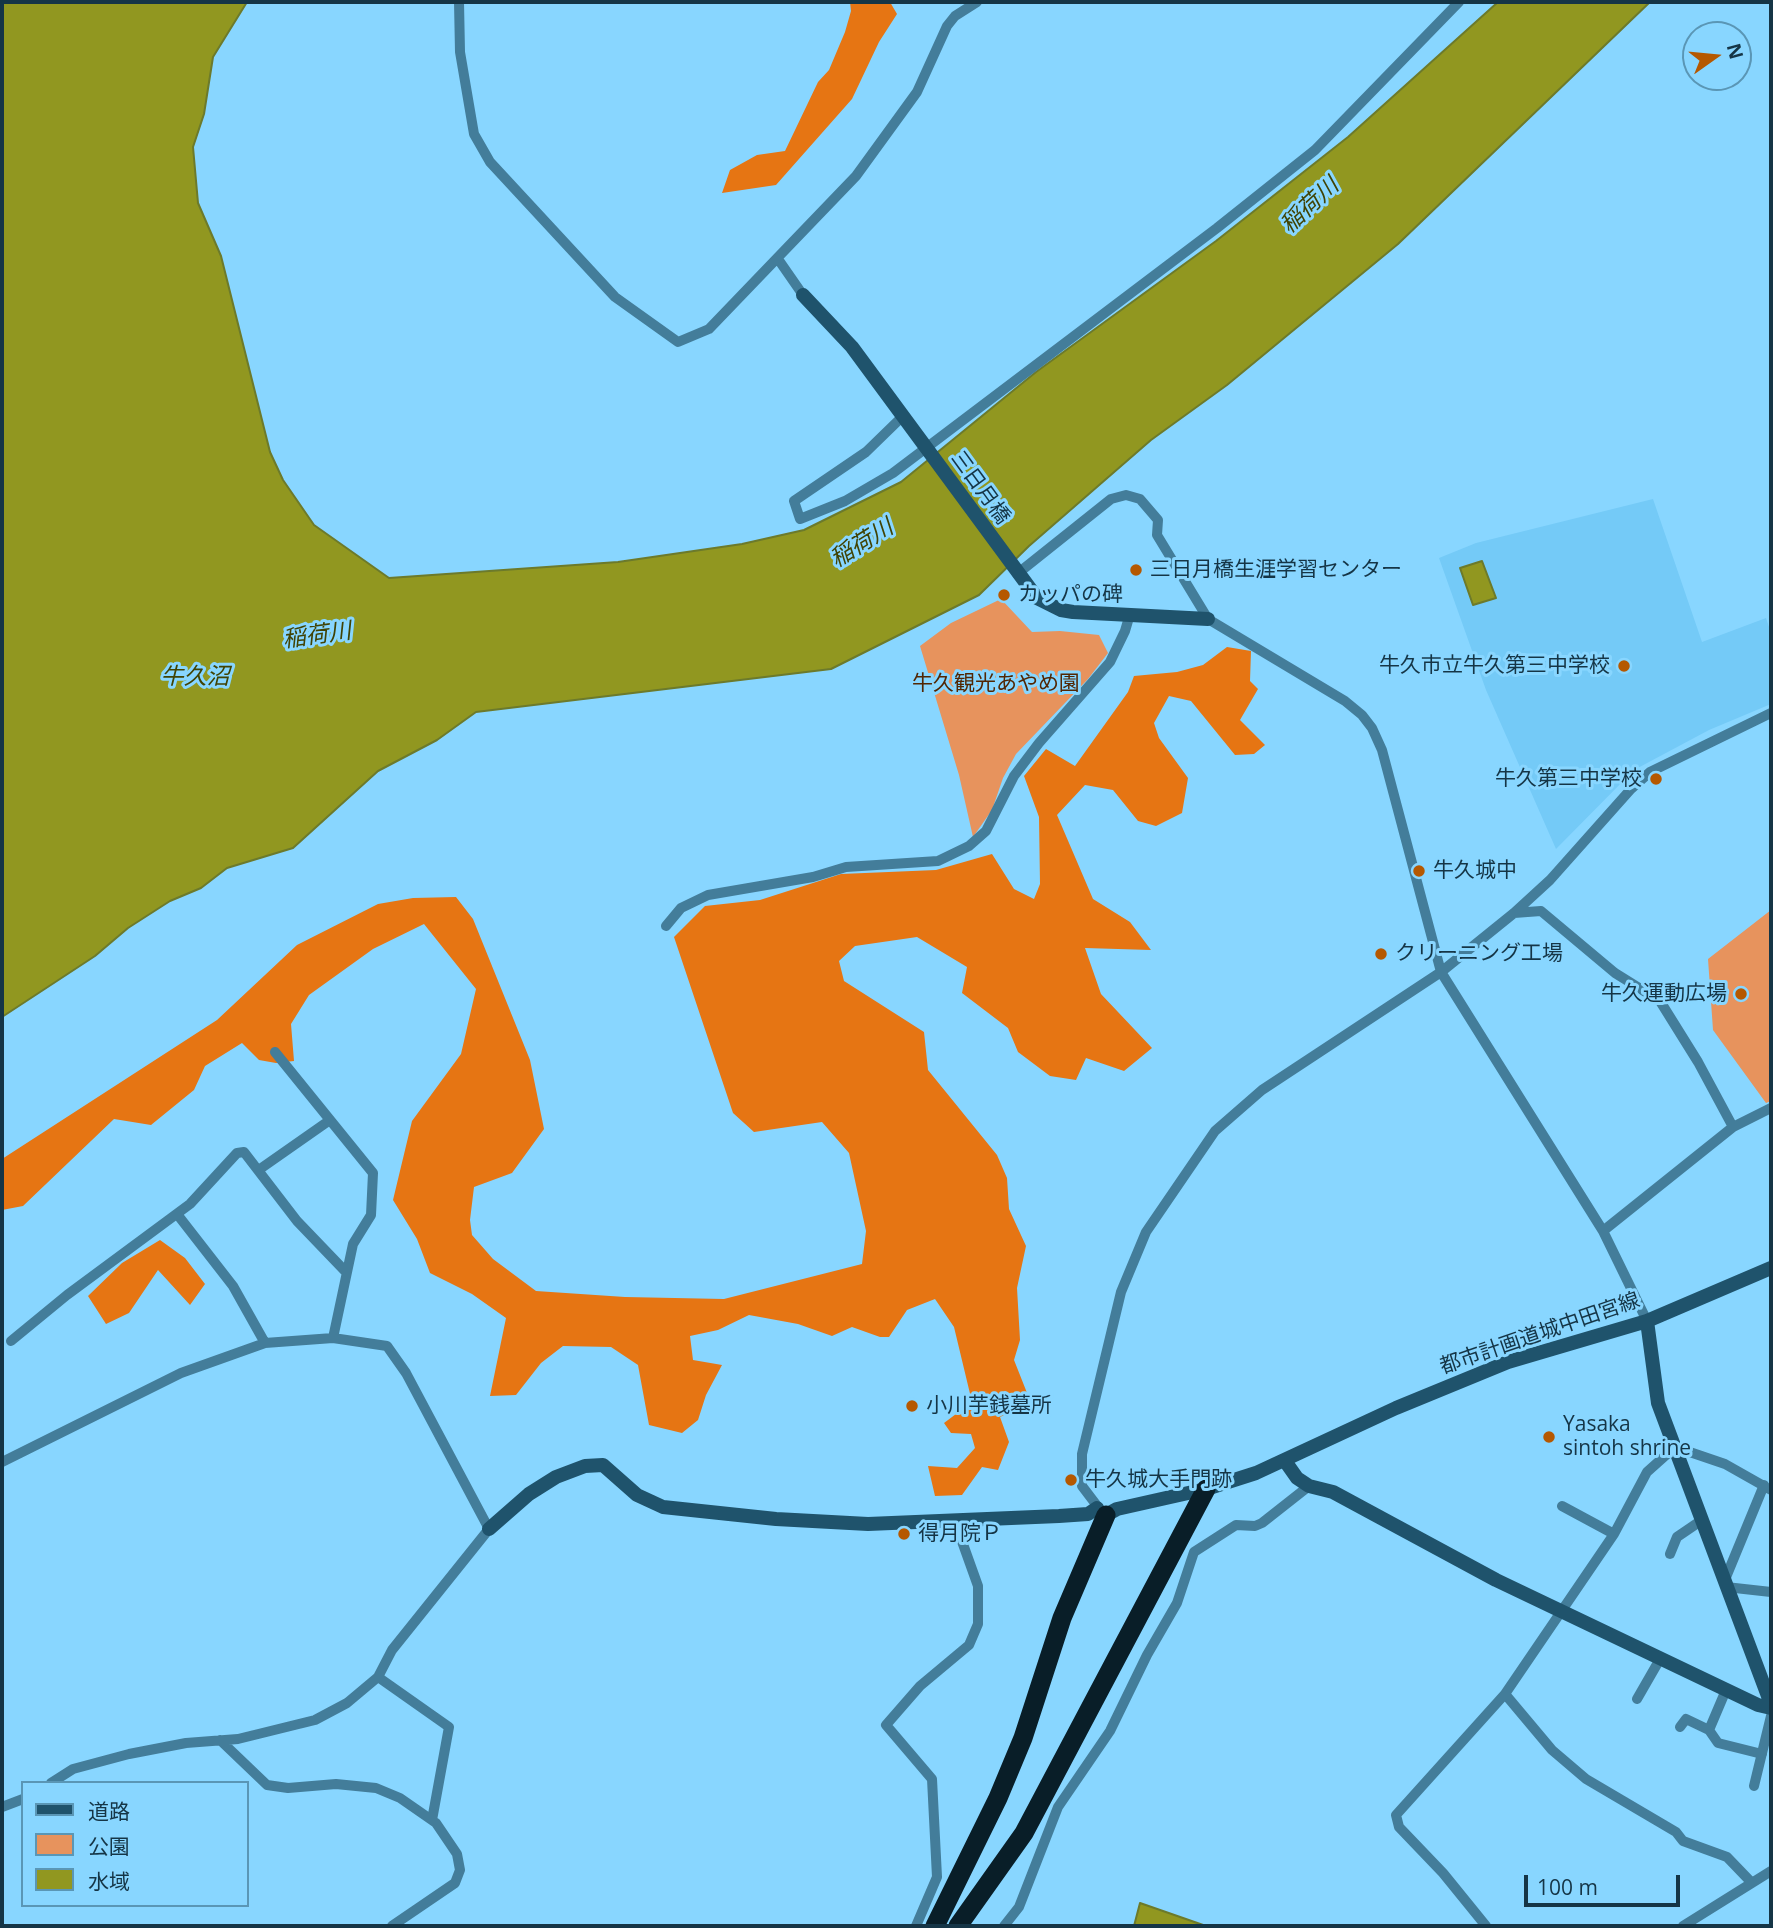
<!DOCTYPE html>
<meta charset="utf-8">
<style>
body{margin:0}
#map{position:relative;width:1773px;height:1928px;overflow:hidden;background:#88d6ff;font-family:"Open Sans","Noto Sans JP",sans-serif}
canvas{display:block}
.frame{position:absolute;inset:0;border:4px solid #153546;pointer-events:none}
.legend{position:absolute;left:21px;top:1781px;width:228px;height:126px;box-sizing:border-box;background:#88d6ff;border:2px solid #5a96b5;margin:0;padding:9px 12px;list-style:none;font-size:21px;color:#153546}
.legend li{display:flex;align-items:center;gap:14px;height:35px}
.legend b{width:35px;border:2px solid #5a96b5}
.north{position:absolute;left:1682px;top:21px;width:70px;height:70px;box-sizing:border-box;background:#88d6ff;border:2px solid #5a96b5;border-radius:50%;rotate:75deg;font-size:19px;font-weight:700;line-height:28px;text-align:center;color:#153546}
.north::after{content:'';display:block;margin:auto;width:24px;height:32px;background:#b55800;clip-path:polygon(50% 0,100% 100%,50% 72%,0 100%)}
.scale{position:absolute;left:1524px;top:1875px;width:156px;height:32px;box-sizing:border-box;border:4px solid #153546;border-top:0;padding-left:9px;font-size:21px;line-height:24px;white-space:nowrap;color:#153546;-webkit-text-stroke:5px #88d6ff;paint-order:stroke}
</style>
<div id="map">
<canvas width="1773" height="1928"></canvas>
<div class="frame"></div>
<ul class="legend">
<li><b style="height:9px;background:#1f536c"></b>道路</li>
<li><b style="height:19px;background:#e7935d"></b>公園</li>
<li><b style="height:19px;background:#919720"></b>水域</li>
</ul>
<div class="north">N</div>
<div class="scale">100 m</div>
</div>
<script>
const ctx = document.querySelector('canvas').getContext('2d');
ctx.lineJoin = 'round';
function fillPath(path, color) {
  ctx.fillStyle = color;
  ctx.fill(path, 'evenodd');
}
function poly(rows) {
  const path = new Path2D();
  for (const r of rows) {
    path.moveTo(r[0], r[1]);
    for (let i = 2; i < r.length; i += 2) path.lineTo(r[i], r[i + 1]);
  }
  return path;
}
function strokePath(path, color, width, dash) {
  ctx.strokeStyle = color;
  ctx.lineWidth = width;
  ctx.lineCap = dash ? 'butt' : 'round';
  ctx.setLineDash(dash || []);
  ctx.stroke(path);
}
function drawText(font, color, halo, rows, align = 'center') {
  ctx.font = font + ' "Open Sans","Noto Sans JP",sans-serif';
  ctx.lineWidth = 6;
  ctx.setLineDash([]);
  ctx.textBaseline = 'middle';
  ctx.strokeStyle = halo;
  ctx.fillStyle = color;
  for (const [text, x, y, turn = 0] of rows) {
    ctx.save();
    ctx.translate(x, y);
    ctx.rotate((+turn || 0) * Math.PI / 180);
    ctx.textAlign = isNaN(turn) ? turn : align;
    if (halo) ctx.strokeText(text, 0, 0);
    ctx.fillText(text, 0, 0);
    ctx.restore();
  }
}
const built = poly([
 [1653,499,1702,642,1766,618,1771,633,1771,704,1709,730,1634,770,1556,849,1486,690,1439,558,1476,543]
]);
const green = poly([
 [1001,599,1032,632,1060,631,1099,635,1108,653,1088,679,1016,754,1003,778,992,810,973,837,959,775,920,646,951,623],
 [1771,910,1771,1101,1766,1103,1713,1030,1708,959]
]);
const forest = poly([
 [850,2,890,2,897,14,879,42,852,99,776,185,722,193,730,170,757,155,785,151,818,82,829,70,845,32,851,11],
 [1227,647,1251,651,1250,681,1258,689,1240,720,1265,745,1254,754,1235,755,1191,701,1169,696,1154,723,1159,738,1188,778,1182,813,1156,826,1138,821,1113,790,1085,785,1057,815,1093,899,1130,922,1151,950,1085,948,1101,994,1152,1048,1124,1071,1086,1058,1076,1080,1050,1076,1018,1052,1008,1028,962,993,967,967,917,937,855,946,839,961,844,981,924,1032,928,1070,997,1155,1007,1178,1009,1209,1026,1246,1017,1288,1020,1340,1014,1360,1031,1403,1000,1417,1009,1442,998,1470,982,1467,962,1495,935,1496,928,1466,957,1468,975,1448,971,1434,951,1433,944,1423,972,1402,954,1327,935,1299,907,1310,889,1337,880,1337,852,1327,832,1336,798,1324,749,1315,718,1330,690,1336,693,1360,722,1365,706,1395,698,1420,682,1433,649,1425,638,1365,611,1347,563,1346,541,1363,516,1395,490,1396,506,1318,472,1294,430,1273,417,1239,393,1200,412,1121,461,1054,476,989,424,924,373,949,309,995,291,1024,294,1061,276,1063,259,1060,242,1043,205,1066,194,1090,151,1125,114,1119,23,1206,2,1210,2,1159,217,1020,297,945,378,904,413,898,456,897,473,919,530,1060,544,1129,512,1173,474,1187,470,1220,472,1235,493,1259,536,1291,625,1297,724,1299,862,1264,866,1231,849,1153,822,1122,754,1132,733,1113,674,937,705,906,760,900,841,874,936,870,992,854,1014,889,1034,899,1040,884,1039,817,1024,776,1046,749,1075,766,1128,692,1134,676,1177,672,1203,665],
 [160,1240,185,1258,205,1284,190,1305,158,1270,129,1313,106,1324,88,1296,122,1263]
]);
const water = poly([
 [2,2,247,2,213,57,204,114,193,147,198,203,221,256,270,452,283,480,314,525,389,578,618,562,742,544,804,530,901,482,1036,372,1216,241,1348,137,1498,2,1650,2,1398,244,1227,385,1151,440,1029,546,979,595,831,669,476,712,437,740,378,771,293,848,227,868,201,888,170,901,128,928,95,956,2,1017,2,2],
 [1482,561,1496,598,1473,605,1460,568,1482,561],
 [1140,1903,1206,1926,1134,1926,1140,1903]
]);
const street = poly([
 [459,2,460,52,474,134,490,162,615,297,678,342,709,329,856,176,917,92,947,26,955,16,977,2],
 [778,259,803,295],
 [903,416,866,452,794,501,800,519,845,501,893,473,1217,228,1315,150,1459,2],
 [1017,574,1111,499,1126,495,1140,499,1158,520,1157,535,1208,619,1345,701,1362,715,1372,728,1382,750,1441,972,1603,1231,1647,1321],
 [1514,913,1541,911,1615,973,1660,1001,1698,1062,1733,1127],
 [666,926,681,908,708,895,813,877,846,867,938,861,969,846,986,831,1014,776,1039,743,1110,662,1125,631,1130,614],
 [275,1052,373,1173,371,1215,353,1244,333,1338],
 [260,1169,330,1120],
 [177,1214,233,1286,265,1343],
 [1603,1231,1733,1127,1771,1108],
 [11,1341,67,1295,190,1204,237,1153,244,1152,297,1221,345,1271],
 [2,1462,181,1373,265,1343,333,1338,387,1346,406,1373,489,1529,392,1650,378,1677,347,1703,315,1720,238,1739,186,1743,129,1754,73,1769,51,1783],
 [1562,1506,1614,1534],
 [1101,1511,1082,1486,1082,1454,1121,1292,1146,1232,1215,1131,1262,1090,1441,972,1514,913,1550,880,1631,789,1650,772,1771,713],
 [1670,1554,1677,1537,1702,1520],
 [1724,1582,1764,1485],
 [1726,1587,1771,1592],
 [378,1677,449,1727,432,1820],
 [1505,1694,1552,1750,1586,1779,1676,1832,1683,1841,1727,1857,1752,1883],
 [1637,1699,1660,1659],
 [1680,1727,1686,1719,1709,1730,1718,1743,1762,1754],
 [1709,1730,1726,1690],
 [220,1740,267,1785,288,1788,336,1784,376,1788,400,1798,436,1823,457,1854,460,1870,455,1883,392,1926],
 [1754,1786,1771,1716],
 [2,1807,23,1799],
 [916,1926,937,1877,932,1779,886,1725,920,1686,969,1645,978,1624,978,1586,954,1519],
 [1004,1926,1019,1907,1058,1807,1110,1731,1147,1655,1177,1603,1194,1552,1236,1525,1255,1526,1262,1523,1309,1486],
 [1486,1926,1443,1873,1399,1827,1396,1815,1505,1694,1614,1534,1647,1472,1675,1447,1725,1464,1771,1490],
 [1683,1926,1771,1871]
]);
const secondary = poly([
 [803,295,852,347,1037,598,1061,610,1073,612,1208,619],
 [1647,1321,1658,1403,1771,1704],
 [1285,1461,1297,1478,1309,1486,1333,1492,1496,1580,1758,1705,1771,1708],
 [1106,1515,1117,1509,1206,1489,1256,1473,1396,1408,1508,1362,1647,1321,1771,1268],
 [489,1529,529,1494,556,1477,585,1466,603,1465,637,1495,663,1507,776,1519,868,1524,1059,1516,1088,1514,1097,1508]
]);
const highway = poly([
 [935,1926,998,1798,1023,1738,1062,1618,1106,1515],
 [958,1926,1024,1833,1206,1489]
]);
const markers = [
 [1136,570,7,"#b55800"],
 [1004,595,7,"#b55800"],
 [1624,666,7,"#b55800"],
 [1656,779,7,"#b55800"],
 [1419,871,7,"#b55800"],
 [1381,954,7,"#b55800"],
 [1741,994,7,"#b55800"],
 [912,1406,7,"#b55800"],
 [1549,1437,7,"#b55800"],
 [1071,1480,7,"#b55800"],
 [904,1534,7,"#b55800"]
];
const streetNames = [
 ["三日月橋",980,488,54],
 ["都市計画道城中田宮線",1540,1334,-19]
];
const poiNames = [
 ["三日月橋生涯学習センター",1150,570],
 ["カッパの碑",1018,595],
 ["牛久市立牛久第三中学校",1610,666,"right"],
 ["牛久第三中学校",1642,779,"right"],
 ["牛久城中",1433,871],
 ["クリーニング工場",1395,954],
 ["牛久運動広場",1727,994,"right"],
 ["小川芋銭墓所",926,1406],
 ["Yasaka",1563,1425],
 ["sintoh shrine",1563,1449],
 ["牛久城大手門跡",1085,1480],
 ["得月院Ｐ",918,1534]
];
const parkNames = [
 ["牛久観光あやめ園",996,684]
];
const waterNames = [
 ["稲荷川",1310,206,-43],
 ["稲荷川",862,544,-32],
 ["稲荷川",317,636,-8],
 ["牛久沼",195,677]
];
fillPath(built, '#74caf7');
fillPath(green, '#e7935d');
fillPath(forest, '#e67513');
fillPath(water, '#919720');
strokePath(water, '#6c7a2b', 2);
strokePath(street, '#437d9a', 10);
strokePath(secondary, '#1f536c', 14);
strokePath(highway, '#091e28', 19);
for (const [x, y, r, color] of markers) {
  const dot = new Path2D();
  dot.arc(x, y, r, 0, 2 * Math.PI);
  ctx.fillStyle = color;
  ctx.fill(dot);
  strokePath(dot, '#88d6ff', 2.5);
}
drawText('21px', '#153546', '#88d6ff', streetNames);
drawText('21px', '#153546', '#88d6ff', poiNames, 'left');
drawText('21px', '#522603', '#88d6ff', parkNames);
drawText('italic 23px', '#404304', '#88d6ff', waterNames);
</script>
